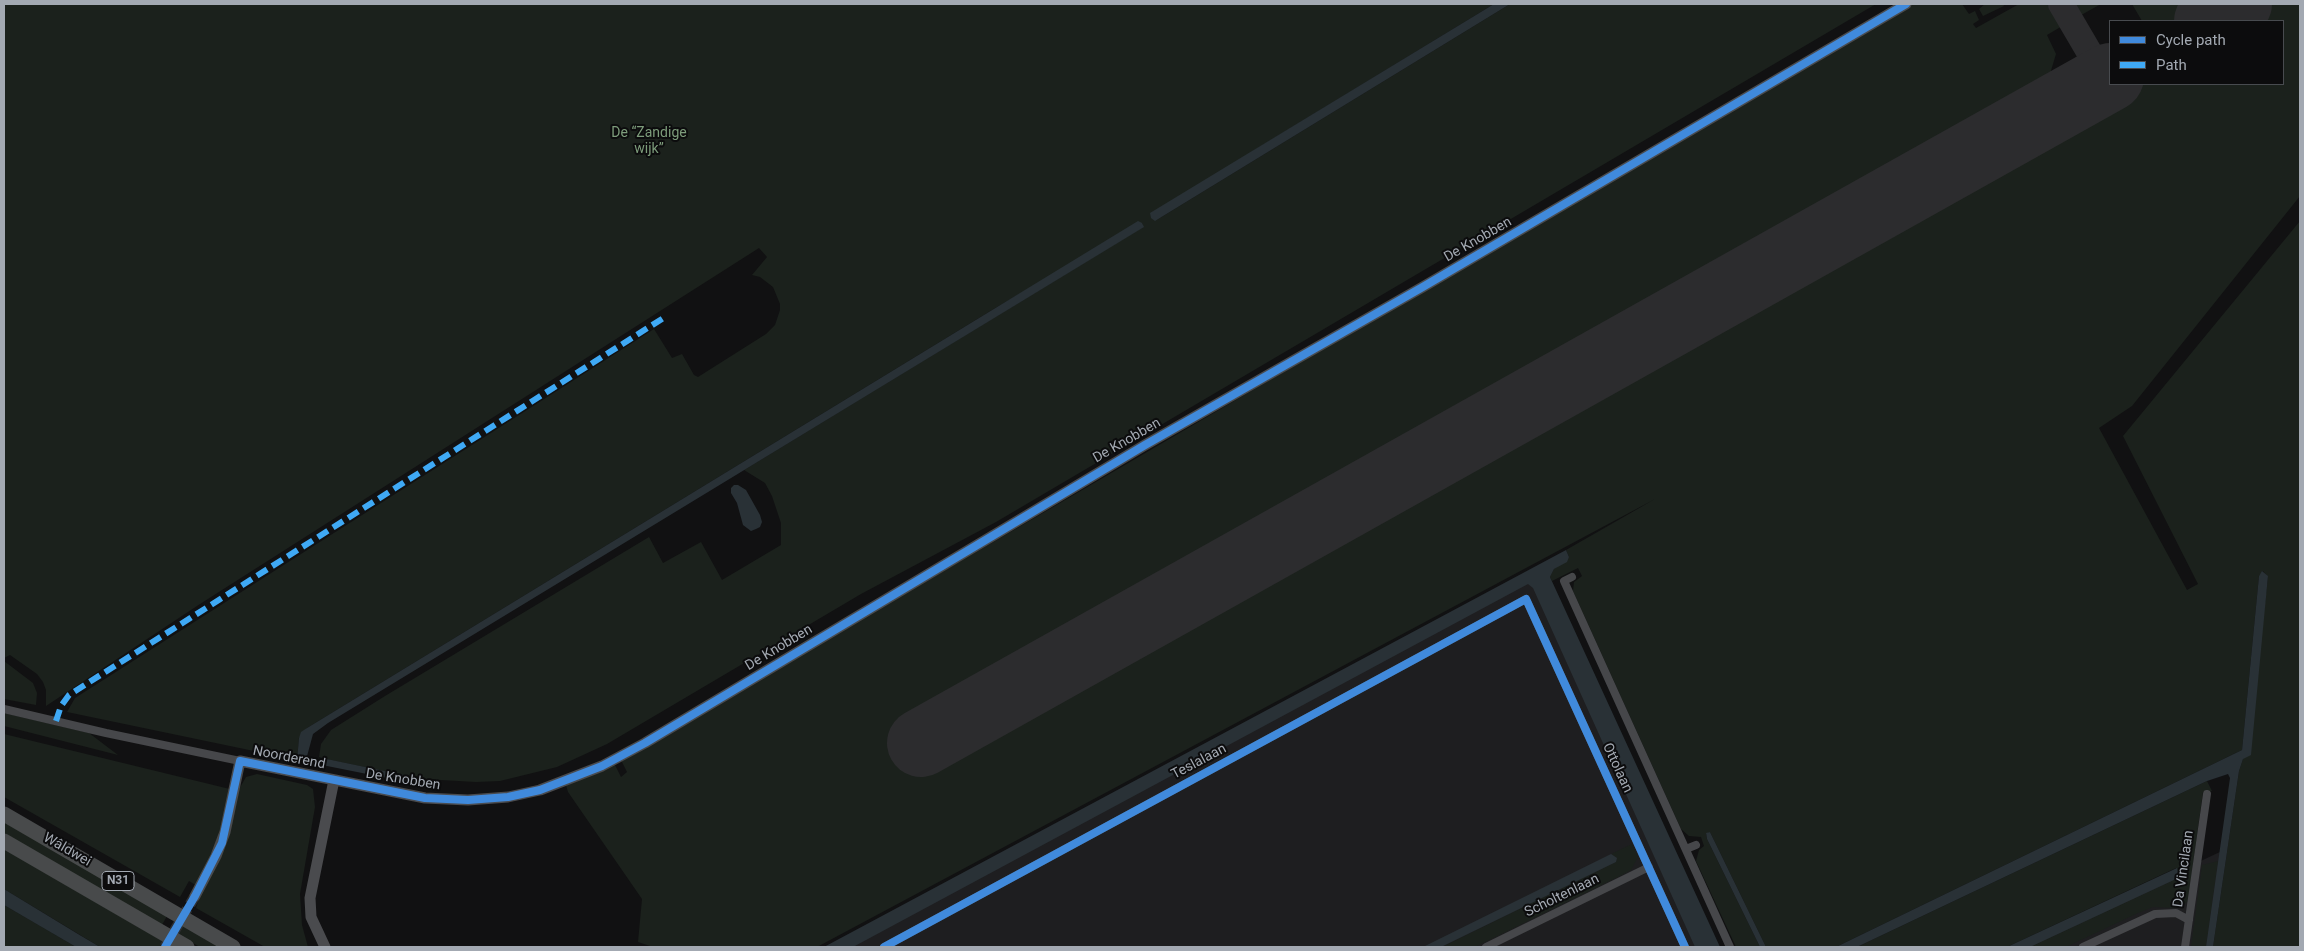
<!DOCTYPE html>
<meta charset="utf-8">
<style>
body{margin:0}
#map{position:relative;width:2304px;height:951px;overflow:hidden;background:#111112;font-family:Roboto,sans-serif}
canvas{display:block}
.frame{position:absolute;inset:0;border:5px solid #a3a9b2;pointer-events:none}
.legend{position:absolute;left:2109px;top:20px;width:175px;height:65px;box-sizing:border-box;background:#0c0c0d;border:1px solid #484b4f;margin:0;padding:6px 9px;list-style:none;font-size:15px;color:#a3a9b2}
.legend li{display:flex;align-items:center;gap:10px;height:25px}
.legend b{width:25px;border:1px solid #484b4f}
</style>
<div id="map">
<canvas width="2304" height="951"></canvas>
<div class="frame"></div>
<ul class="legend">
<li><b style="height:6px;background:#408adc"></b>Cycle path</li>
<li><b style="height:6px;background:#3fa9f5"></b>Path</li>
</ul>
</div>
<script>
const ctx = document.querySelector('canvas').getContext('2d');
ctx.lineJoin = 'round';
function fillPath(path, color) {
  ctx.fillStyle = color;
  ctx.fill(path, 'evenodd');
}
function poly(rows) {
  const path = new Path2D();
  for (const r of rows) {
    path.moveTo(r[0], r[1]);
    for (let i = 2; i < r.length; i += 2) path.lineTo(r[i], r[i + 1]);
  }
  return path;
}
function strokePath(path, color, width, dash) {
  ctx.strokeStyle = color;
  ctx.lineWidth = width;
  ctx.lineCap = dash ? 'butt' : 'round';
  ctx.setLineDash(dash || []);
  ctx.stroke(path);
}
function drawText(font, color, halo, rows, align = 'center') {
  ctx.font = font + ' Roboto,sans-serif';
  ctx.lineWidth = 4;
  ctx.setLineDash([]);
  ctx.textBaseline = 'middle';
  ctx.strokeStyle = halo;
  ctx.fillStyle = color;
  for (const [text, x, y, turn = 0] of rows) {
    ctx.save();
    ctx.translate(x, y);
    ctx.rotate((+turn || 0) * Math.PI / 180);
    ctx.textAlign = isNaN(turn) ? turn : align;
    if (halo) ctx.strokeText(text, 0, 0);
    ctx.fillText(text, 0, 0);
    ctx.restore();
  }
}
const built = poly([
 [1539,573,1708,947,840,947],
 [2224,850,2211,947,2019,947]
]);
const green = poly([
 [4,4,1494,4,1253,151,1155,221,1510,4,1876,4,996,522,861,594,607,744,557,767,500,781,476,782,423,779,326,759,319,757,321,744,331,730,385,696,649,537,663,563,701,542,722,580,781,545,781,523,772,496,765,483,744,470,1143,227,1142,223,997,307,307,728,299,738,297,760,67,712,75,698,654,329,672,358,682,354,694,375,698,377,766,334,775,325,780,310,780,304,773,287,760,277,752,275,767,257,759,248,200,604,46,706,46,690,43,682,37,674,10,655,4,658],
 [1912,4,1962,4,1969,14,1975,11,1979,20,1973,24,1976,28,2019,4,2058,4,2069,22,2047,35,2056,54,2047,84,910,725,931,762,2139,84,2283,84,2283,21,2236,21,2267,4,2300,4,2300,196,2132,406,2099,428,2187,590,2198,584,2123,436,2300,221,2300,947,2213,947,2239,771,2243,759,2260,644,2268,577,2263,571,2259,576,2242,750,1836,947,1766,947,1710,832,1706,834,1707,839,1760,947,1736,947,1696,861,1699,850,1704,846,1701,837,1689,836,1681,829,1573,591,1574,582,1582,576,1578,568,1552,581,1550,577,1554,569,1569,557,1566,550,1655,499,817,947,653,947,638,942,642,899,568,792,566,785,614,763,621,777,627,772,621,760],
 [1985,4,2003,4,2004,6,1983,16,1979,9],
 [2065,4,2101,4,2074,19],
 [2132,4,2205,4,2173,21,2142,21],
 [4,661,33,683,37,693,36,705,4,699],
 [4,713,89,733,118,755,4,726],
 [4,734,238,791,246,777,257,774,307,785,313,789,315,807,300,894,302,925,308,947,265,947,196,908,202,889,189,881,180,897,4,797],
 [2207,781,2212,791,2203,792,2188,900,2183,906,2176,908,2153,907,2138,913,2066,947,2030,947,2176,879,2176,868,2007,947,1857,947],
 [4,822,167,916,162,925,4,833],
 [1632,844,1638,857,1631,870,1622,875,1475,947,1442,947,1616,862,1617,858,1611,854],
 [4,849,173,947,100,947,4,889],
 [2218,861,2206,947,2191,947,2202,865],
 [4,905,30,920,76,947,4,947],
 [182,925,220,947,200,947,177,934]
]);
const water = poly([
 [1494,4,1510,4,1155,221,1151,218,1150,213],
 [1138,221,1142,223,1144,227,328,723,313,734,306,760,297,760,299,738,301,732,307,728],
 [734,485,738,485,746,490,760,515,762,522,760,527,756,529,751,531,743,525,737,503,731,493,731,488],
 [1566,550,1569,557,1567,562,1554,569,1550,577,1720,947,1695,947,1533,588,1528,584,853,947,824,947],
 [2262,571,2268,576,2251,755,2243,759,2239,771,2213,947,2206,947,2230,778,2228,774,2207,781,1857,947,1836,947,2242,750,2259,576],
 [322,758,423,779,422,785,322,765],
 [1710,832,1766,947,1760,947,1707,839,1706,833],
 [1611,854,1617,858,1616,862,1441,947,1423,947],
 [2177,868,2179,874,2176,879,2030,947,2007,947],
 [4,889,78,934,100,947,76,947,4,905]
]);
const taxiway = poly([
 [2061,4,2105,79]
]);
const runway = poly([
 [2208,21,2238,4],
 [921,743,2110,77]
]);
const secondaryTunnel = poly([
 [165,947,195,896]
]);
const street = poly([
 [1572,577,1564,581,1730,947],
 [4,709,106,733,240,761],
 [1686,849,1696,845],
 [884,947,1526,599,1685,947],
 [1486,947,1649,867],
 [2083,947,2155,914,2176,913,2189,920],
 [2185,947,2207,794]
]);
const secondary = poly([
 [195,896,216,856,225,832,240,761,425,798,468,800,508,797,540,790,602,766,645,743,1145,445,1421,288,1906,4],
 [325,947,311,917,310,898,334,780]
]);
const highway = poly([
 [4,814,233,947],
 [4,841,187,947]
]);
const quiet = poly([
 [56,721,61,706,69,695,665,317]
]);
const cycleway = poly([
 [165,947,195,896,222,843,240,761,425,798,468,800,508,797,540,790,602,766,645,743,1145,445,1421,288,1906,4],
 [884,947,1526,599,1685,947]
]);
const shields = [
 [118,881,32]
];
const shieldNames = [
 ["N31",118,881]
];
const parkNames = [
 ["De “Zandige",649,133],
 ["wijk”",649,149]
];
const streetNames = [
 ["De Knobben",1478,240,-30],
 ["De Knobben",1127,441,-30],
 ["De Knobben",779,648,-31],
 ["Noorderend",289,758,11],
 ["Teslalaan",1199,762,-28],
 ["Ottolaan",1617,768,65],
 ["De Knobben",403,780,9],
 ["Wâldwei",67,850,30],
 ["Da Vincilaan",2184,869,-82],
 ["Scholtenlaan",1562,896,-26]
];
fillPath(built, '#1e1e20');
fillPath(green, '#1b211c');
fillPath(water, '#293136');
strokePath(taxiway, '#2c2c2e', 26);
strokePath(runway, '#2c2c2e', 68);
strokePath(secondaryTunnel, '#2e2f32', 11, [11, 5.5]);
strokePath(street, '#46474a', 8);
strokePath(secondary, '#4a4b4e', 11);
strokePath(highway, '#484a4b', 15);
strokePath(quiet, '#3fa9f5', 6, [12, 6]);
strokePath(cycleway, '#408adc', 8);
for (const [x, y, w] of shields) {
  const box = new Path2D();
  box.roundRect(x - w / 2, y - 9.5, w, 19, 4);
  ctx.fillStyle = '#0c0c0d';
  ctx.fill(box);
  strokePath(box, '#a3a9b2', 1);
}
drawText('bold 12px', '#a3a9b2', null, shieldNames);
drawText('14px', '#7d9c7b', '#0c0c0d', parkNames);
drawText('14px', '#a3a9b2', '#0c0c0d', streetNames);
</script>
